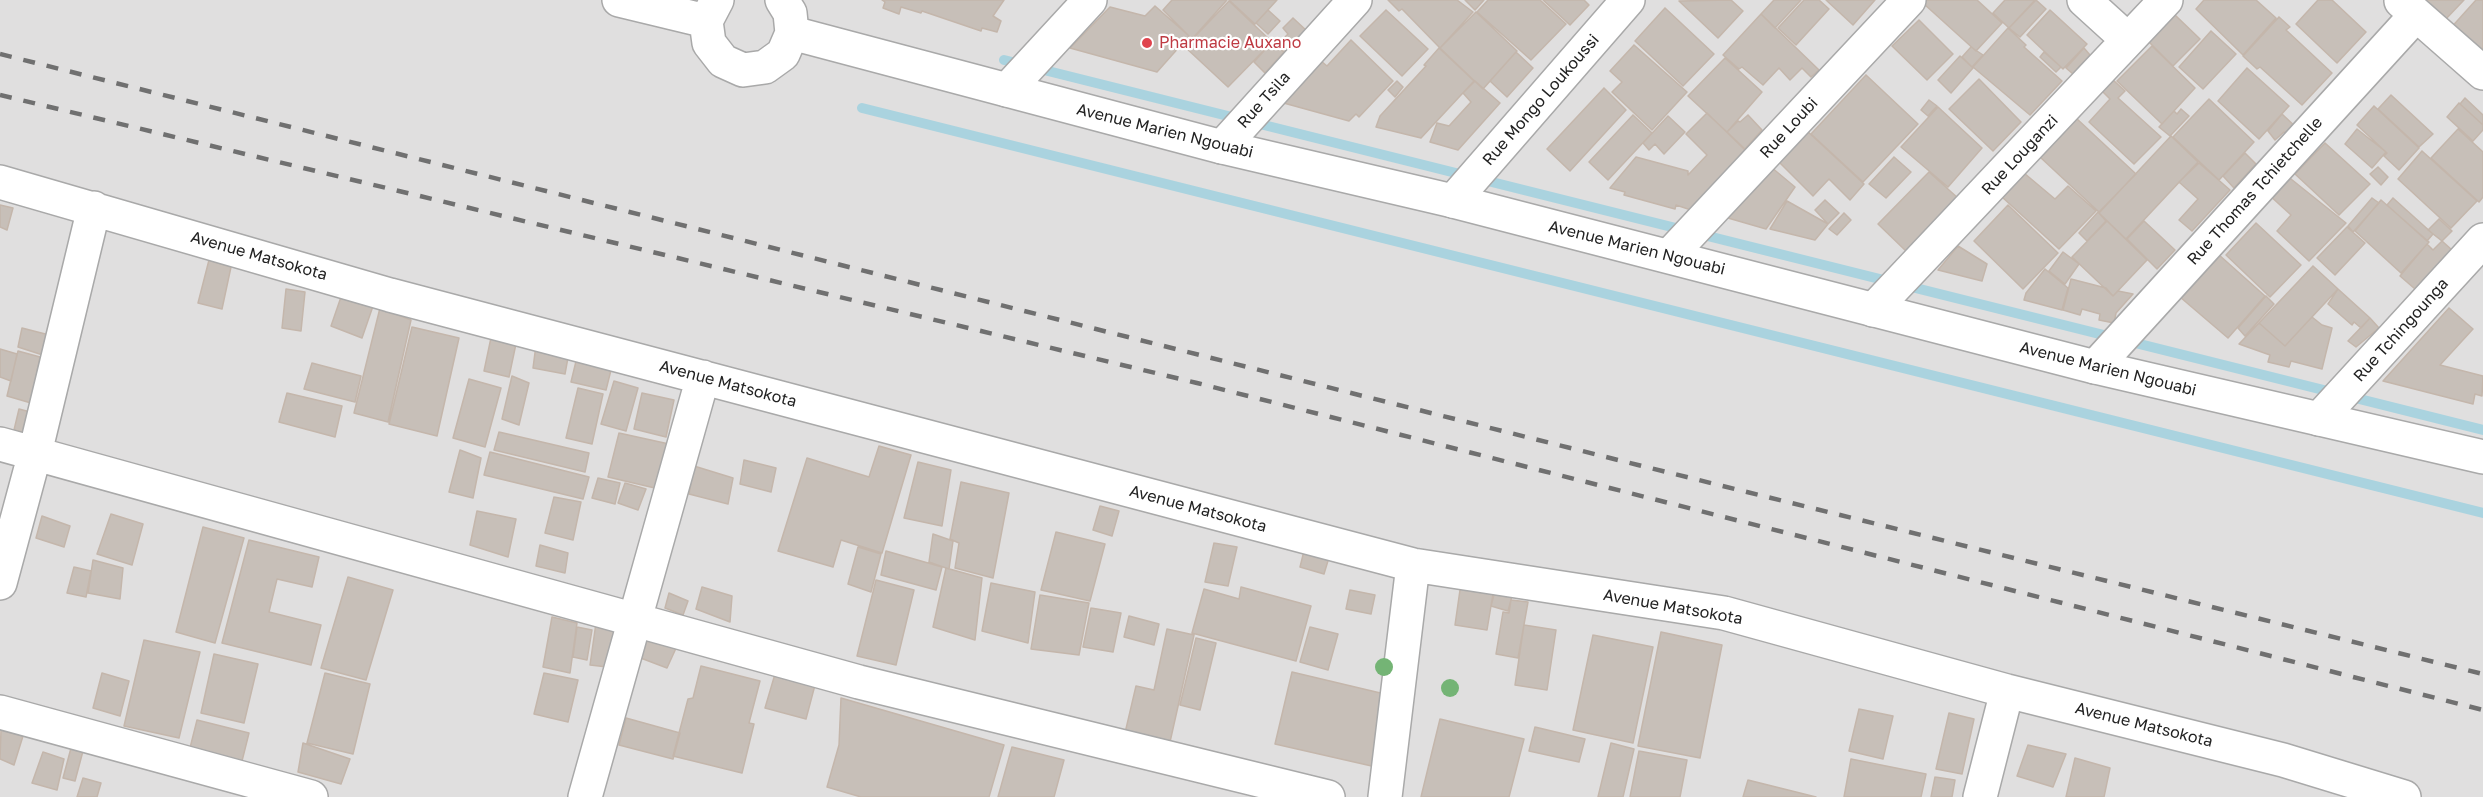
<!DOCTYPE html>
<style>
body{margin:0}
canvas{display:block;background:#f2efe9}
</style>
<canvas width="2483" height="797"></canvas>
<script>
const ctx = document.querySelector('canvas').getContext('2d');
ctx.lineJoin = 'round';
function fillPath(path, color) {
  ctx.fillStyle = color;
  ctx.fill(path, 'evenodd');
}
function poly(rows) {
  const path = new Path2D();
  for (const r of rows) {
    path.moveTo(r[0], r[1]);
    for (let i = 2; i < r.length; i += 2) path.lineTo(r[i], r[i + 1]);
  }
  return path;
}
function strokePath(path, color, width, dash) {
  ctx.strokeStyle = color;
  ctx.lineWidth = width;
  ctx.lineCap = dash ? 'butt' : 'round';
  ctx.setLineDash(dash || []);
  ctx.stroke(path);
}
function drawText(font, color, halo, rows, align = 'center') {
  ctx.font = font + ' "Golos Text",sans-serif';
  ctx.lineWidth = 4.5;
  ctx.setLineDash([]);
  ctx.textBaseline = 'middle';
  ctx.strokeStyle = halo;
  ctx.fillStyle = color;
  for (const [text, x, y, turn = 0] of rows) {
    ctx.save();
    ctx.translate(x, y);
    ctx.rotate((+turn || 0) * Math.PI / 180);
    ctx.textAlign = isNaN(turn) ? turn : align;
    if (halo) ctx.strokeText(text, 0, 0);
    ctx.fillText(text, 0, 0);
    ctx.restore();
  }
}
const residential = poly([
 [0,0,2483,0,2483,797,0,797]
]);
const stream = poly([
 [1004,60,2483,430],
 [862,108,2483,513]
]);
const building = poly([
 [1004,0,993,16,1001,21,997,32,982,28,981,31,922,11,921,13,901,7,899,14,883,8,885,2,882,0,1004,0],
 [1172,0,1227,0,1192,39,1163,10,1172,0],
 [1229,0,1277,0,1255,24,1229,0],
 [1388,0,1457,0,1473,12,1440,48,1402,9,1399,11,1388,0],
 [1465,0,1484,0,1475,10,1465,0],
 [1488,0,1540,0,1566,24,1531,60,1477,12,1488,0],
 [1543,0,1584,0,1589,5,1570,25,1543,0],
 [1731,0,1743,11,1718,38,1679,1,1731,0],
 [1774,0,1801,0,1775,28,1761,14,1774,0],
 [1804,0,1819,0,1829,9,1796,45,1778,28,1804,0],
 [1826,0,1875,0,1853,25,1826,0],
 [1927,0,1977,0,2002,23,1976,51,1924,4,1927,0],
 [2005,0,2035,0,2009,28,1993,13,2005,0],
 [2036,0,2046,9,2020,37,2009,28,2036,0],
 [2204,0,2256,0,2276,18,2243,55,2196,9,2204,0],
 [2318,0,2332,0,2366,32,2337,63,2296,24,2318,0],
 [2420,0,2464,0,2443,22,2420,0],
 [2476,0,2483,0,2483,62,2449,30,2476,0],
 [1229,1,1272,42,1228,87,1185,47,1229,1],
 [1155,6,1189,36,1157,72,1070,48,1110,7,1145,16,1155,6],
 [1665,8,1714,54,1683,86,1635,41,1665,8],
 [1268,10,1280,21,1268,34,1256,23,1268,10],
 [1386,10,1428,49,1402,76,1360,36,1386,10],
 [2050,10,2087,44,2063,69,2027,35,2050,10],
 [1476,12,1517,51,1483,89,1440,48,1476,12],
 [1761,14,1819,70,1811,77,1802,68,1790,80,1779,68,1763,85,1742,67,1739,69,1723,55,1761,14],
 [2174,14,2200,39,2173,66,2148,41,2174,14],
 [2279,17,2290,27,2286,30,2332,73,2302,105,2260,67,2257,69,2243,56,2279,17],
 [1293,18,1308,32,1284,52,1277,45,1288,34,1283,28,1293,18],
 [1919,20,1953,54,1927,80,1892,46,1919,20],
 [2008,28,2026,45,2024,47,2062,81,2030,115,1973,67,2008,28],
 [2211,31,2236,54,2203,89,2179,67,2211,31],
 [1351,40,1393,81,1359,117,1356,114,1349,121,1280,102,1321,61,1327,66,1351,40],
 [1272,42,1284,52,1265,73,1254,62,1272,42],
 [1634,45,1687,92,1652,130,1612,92,1622,82,1610,71,1634,45],
 [2152,46,2195,88,2162,124,2117,81,2152,46],
 [1971,47,1983,55,1972,67,1962,57,1971,47],
 [1439,48,1474,81,1421,138,1376,127,1380,116,1426,66,1424,65,1439,48],
 [2084,48,2090,55,2073,74,2066,68,2084,48],
 [1516,52,1533,68,1507,97,1490,81,1516,52],
 [2044,52,2061,67,2056,72,2040,57,2044,52],
 [1960,56,1973,68,1951,93,1938,80,1960,56],
 [1725,58,1762,92,1727,132,1688,96,1725,58],
 [2247,68,2289,106,2259,139,2218,101,2247,68],
 [1866,75,1918,124,1863,182,1811,134,1866,75],
 [1979,79,2021,122,1993,151,1949,109,1979,79],
 [2112,79,2125,91,2118,98,2161,137,2134,164,2089,122,2110,99,2101,90,2112,79],
 [1397,81,1403,87,1395,97,1388,90,1397,81],
 [1475,81,1500,103,1458,150,1430,142,1437,123,1449,126,1471,102,1463,93,1475,81],
 [1604,88,1626,110,1570,171,1547,149,1604,88],
 [2391,95,2433,134,2419,147,2378,109,2391,95],
 [2465,98,2483,115,2483,125,2460,104,2465,98],
 [2209,99,2254,142,2219,180,2173,137,2209,99],
 [1929,100,1937,106,1928,116,1921,110,1929,100],
 [2459,103,2483,125,2483,130,2473,141,2447,117,2459,103],
 [2374,106,2419,148,2399,170,2384,156,2387,153,2357,125,2374,106],
 [1938,107,1982,148,1948,187,1901,147,1938,107],
 [2181,109,2189,116,2170,136,2159,127,2174,111,2177,114,2181,109],
 [1707,113,1745,150,1691,210,1676,205,1675,209,1624,195,1625,192,1610,188,1636,157,1688,171,1688,175,1707,155,1686,134,1707,113],
 [2282,114,2299,130,2291,138,2284,132,2275,140,2268,131,2282,114],
 [1633,115,1652,133,1608,180,1589,162,1633,115],
 [1748,115,1762,130,1745,149,1727,132,1738,121,1740,122,1748,115],
 [1668,116,1685,132,1664,154,1655,144,1649,150,1643,143,1668,116],
 [2076,118,2136,174,2099,212,2040,157,2076,118],
 [2357,129,2386,152,2372,168,2345,144,2357,129],
 [2458,129,2483,152,2483,197,2479,202,2431,158,2458,129],
 [1806,130,1864,184,1850,200,1829,179,1813,196,1777,160,1806,130],
 [2171,136,2198,162,2126,239,2099,213,2171,136],
 [2325,143,2370,184,2339,215,2295,174,2325,143],
 [2422,151,2477,201,2451,228,2398,179,2422,151],
 [2245,153,2256,164,2234,188,2223,176,2245,153],
 [1894,157,1911,172,1886,198,1869,184,1894,157],
 [2199,163,2230,190,2192,231,2179,220,2198,199,2179,182,2199,163],
 [1771,167,1795,187,1766,229,1728,218,1727,215,1771,167],
 [2378,167,2388,177,2381,185,2370,174,2378,167],
 [1929,172,1959,199,1908,253,1878,224,1929,172],
 [2024,173,2055,199,2068,186,2096,211,2059,249,2002,197,2024,173],
 [2286,175,2346,223,2309,261,2277,231,2291,215,2268,194,2286,175],
 [2372,198,2379,203,2353,232,2348,226,2372,198],
 [2393,198,2433,234,2427,241,2387,205,2393,198],
 [1825,200,1839,213,1828,224,1815,210,1825,200],
 [2381,200,2429,242,2401,273,2355,231,2381,200],
 [1787,201,1828,224,1815,240,1770,229,1787,201],
 [0,205,13,208,7,230,0,227,0,205],
 [2008,205,2058,253,2023,289,1974,241,2008,205],
 [2098,212,2106,221,2087,241,2079,233,2098,212],
 [1844,213,1851,220,1837,235,1829,229,1844,213],
 [2439,219,2452,231,2442,241,2428,230,2439,219],
 [2107,221,2147,260,2113,296,2072,257,2107,221],
 [2144,221,2175,250,2157,269,2127,239,2144,221],
 [2256,223,2301,265,2270,297,2226,255,2256,223],
 [2347,227,2365,243,2335,275,2317,258,2347,227],
 [2442,241,2452,250,2415,289,2400,276,2427,244,2433,250,2442,241],
 [1958,246,1987,264,1982,281,1938,270,1958,246],
 [2063,252,2079,264,2065,284,2049,271,2063,252],
 [2218,254,2265,296,2228,338,2180,297,2218,254],
 [209,260,231,267,222,309,198,303,209,260],
 [2313,266,2338,289,2285,346,2259,323,2313,266],
 [2045,269,2068,288,2062,310,2024,300,2026,293,2045,269],
 [2071,279,2106,288,2113,296,2118,291,2133,294,2116,313,2114,323,2099,320,2100,314,2082,309,2080,315,2063,310,2071,279],
 [286,289,305,292,301,331,282,328,286,289],
 [2338,289,2370,318,2361,328,2354,322,2352,325,2328,304,2338,289],
 [2266,296,2274,304,2245,336,2238,328,2266,296],
 [341,297,373,306,362,338,331,326,341,297],
 [380,308,411,320,388,422,354,413,380,308],
 [2449,308,2473,329,2440,365,2483,376,2482,396,2475,394,2473,404,2383,381,2449,308],
 [2312,317,2322,325,2332,328,2322,369,2291,361,2289,367,2268,362,2270,355,2239,344,2259,323,2285,346,2312,317],
 [2370,318,2379,328,2356,347,2348,341,2370,318],
 [412,327,459,338,437,436,389,424,412,327],
 [22,328,57,337,52,358,18,347,22,328],
 [492,333,517,339,509,377,484,371,492,333],
 [536,345,569,352,565,374,533,368,536,345],
 [0,349,17,354,11,381,0,377,0,349],
 [18,351,40,357,31,403,7,396,18,351],
 [578,353,613,362,606,390,571,382,578,353],
 [312,363,361,376,355,402,304,389,312,363],
 [512,376,529,383,519,425,502,419,512,376],
 [469,379,501,388,485,447,453,438,469,379],
 [614,381,638,388,626,431,601,424,614,381],
 [578,388,603,394,592,444,566,438,578,388],
 [287,393,342,406,335,437,279,422,287,393],
 [642,393,674,400,666,437,634,429,642,393],
 [19,409,38,414,34,435,14,430,19,409],
 [499,432,589,453,585,472,494,450,499,432],
 [619,433,669,444,659,489,608,477,619,433],
 [879,446,911,455,882,553,841,540,833,567,778,551,807,458,869,477,879,446],
 [460,450,481,458,473,498,449,492,460,450],
 [490,452,589,477,583,499,484,475,490,452],
 [744,460,776,468,771,492,740,484,744,460],
 [918,462,951,470,942,526,904,518,918,462],
 [694,466,733,478,728,504,689,494,694,466],
 [598,478,620,483,615,504,592,498,598,478],
 [961,482,1009,493,993,578,955,568,959,543,950,539,961,482],
 [625,483,646,489,638,510,618,503,625,483],
 [554,497,581,502,573,540,545,533,554,497],
 [1100,506,1119,511,1112,536,1093,530,1100,506],
 [477,511,516,519,508,557,470,545,477,511],
 [111,514,143,524,132,565,97,554,111,514],
 [42,516,70,526,64,547,36,538,42,516],
 [203,527,244,538,215,643,176,632,203,527],
 [1056,532,1105,544,1090,601,1041,590,1056,532],
 [933,534,953,541,949,569,929,562,933,534],
 [249,540,319,557,312,587,277,579,269,612,321,625,311,665,222,643,249,540],
 [1214,543,1237,547,1228,586,1205,582,1214,543],
 [540,545,568,553,565,573,536,566,540,545],
 [858,547,881,554,871,592,848,584,858,547],
 [1305,547,1330,554,1324,574,1300,567,1305,547],
 [886,551,942,567,936,590,881,575,886,551],
 [93,560,123,568,120,599,88,593,93,560],
 [74,567,91,571,86,597,67,593,74,567],
 [946,568,982,578,975,640,933,627,946,568],
 [348,577,393,590,366,680,321,668,348,577],
 [876,580,914,590,896,665,857,656,876,580],
 [991,583,1035,592,1028,643,982,631,991,583],
 [1461,583,1494,588,1487,630,1455,625,1461,583],
 [702,587,732,596,730,622,696,609,702,587],
 [1241,587,1311,606,1296,661,1192,633,1204,589,1239,599,1241,587],
 [1350,590,1375,595,1371,614,1346,609,1350,590],
 [1495,591,1512,596,1508,611,1491,606,1495,591],
 [669,593,688,601,683,615,665,608,669,593],
 [1040,595,1089,603,1079,655,1031,649,1040,595],
 [1511,600,1528,602,1518,658,1496,654,1503,612,1509,613,1511,600],
 [1091,608,1121,613,1113,652,1083,647,1091,608],
 [597,616,618,621,616,668,590,665,597,616],
 [1129,616,1159,624,1154,645,1124,637,1129,616],
 [552,617,577,623,570,673,543,667,552,617],
 [1524,625,1556,630,1547,690,1515,685,1524,625],
 [577,627,592,630,587,660,573,657,577,627],
 [1310,627,1338,634,1328,670,1300,662,1310,627],
 [1167,629,1194,635,1170,742,1125,733,1136,686,1154,690,1167,629],
 [1661,632,1722,645,1700,758,1638,746,1661,632],
 [1593,635,1653,647,1633,743,1573,730,1593,635],
 [648,636,677,646,667,668,638,657,648,636],
 [1196,638,1216,643,1200,710,1180,705,1196,638],
 [144,640,200,652,179,738,124,726,144,640],
 [214,654,258,664,244,723,201,713,214,654],
 [701,666,760,681,749,723,754,724,742,773,673,756,688,699,693,698,701,666],
 [1292,672,1393,696,1376,767,1275,744,1292,672],
 [102,673,129,681,120,716,93,708,102,673],
 [325,673,370,684,353,754,307,743,325,673],
 [544,673,578,680,568,722,534,714,544,673],
 [775,674,815,685,806,719,765,708,775,674],
 [841,698,1004,745,989,797,861,797,827,787,839,745,841,698],
 [1859,709,1893,716,1883,759,1849,751,1859,709],
 [1949,713,1974,719,1962,774,1936,769,1949,713],
 [626,718,680,733,673,759,619,745,626,718],
 [1440,719,1524,739,1509,797,1421,797,1440,719],
 [197,720,249,733,242,761,190,748,197,720],
 [1535,727,1585,739,1579,762,1529,751,1535,727],
 [1,730,23,736,14,765,0,759,1,730],
 [303,743,350,759,341,784,298,772,303,743],
 [1611,743,1634,749,1623,797,1598,797,1611,743],
 [2028,745,2066,754,2053,787,2017,776,2028,745],
 [1012,747,1064,760,1054,797,998,797,1012,747],
 [71,748,83,751,75,781,63,778,71,748],
 [1639,751,1687,760,1680,797,1630,797,1639,751],
 [43,752,64,759,57,790,32,783,43,752],
 [2075,758,2110,768,2104,797,2066,797,2075,758],
 [1851,759,1926,774,1921,797,1844,797,1851,759],
 [1935,777,1955,780,1952,797,1931,797,1935,777],
 [83,778,101,783,97,797,77,797,83,778],
 [1748,780,1816,797,1743,797,1748,780]
]);
const minor = poly([
 [2084,0,2128,40],
 [2401,1,2483,73],
 [1007,90,1090,0],
 [1222,147,1355,0],
 [0,182,390,295,1413,565,1724,613,2007,691,2283,760,2404,797],
 [1453,201,1628,0],
 [1669,256,1909,0],
 [1873,310,2166,0],
 [2095,367,2416,15],
 [2319,419,2483,240],
 [0,444,859,682,1328,797],
 [0,583,35,453,94,208],
 [0,712,311,797],
 [585,797,703,377],
 [1385,797,1413,565],
 [1980,797,2007,691]
]);
const tertiary = poly([
 [619,0,706,21],
 [717,0,706,21,709,43,723,61,743,70,765,67,783,54,792,33,790,13,782,0],
 [792,33,1222,147,1453,201,2095,367,2483,457]
]);
const rail = poly([
 [0,54,1638,465,2483,674],
 [0,95,1197,383,2483,710]
]);
const trees = [
 [1384,667],
 [1450,688]
];
const markers = [
 [1147,43,6,"#e0444e"]
];
const healthNames = [
 ["Pharmacie Auxano",1159,43]
];
const streetNames = [
 ["Rue Tsila",1264,100,-48],
 ["Rue Mongo Loukoussi",1541,100,-49],
 ["Rue Loubi",1789,128,-47],
 ["Avenue Marien Ngouabi",1165,131,14],
 ["Rue Louganzi",2020,155,-47],
 ["Rue Thomas Tchietchelle",2255,191,-48],
 ["Avenue Marien Ngouabi",1637,248,14],
 ["Avenue Matsokota",259,256,16],
 ["Rue Tchingounga",2401,330,-48],
 ["Avenue Marien Ngouabi",2108,369,14],
 ["Avenue Matsokota",728,384,15],
 ["Avenue Matsokota",1198,509,15],
 ["Avenue Matsokota",1673,607,10],
 ["Avenue Matsokota",2144,725,14]
];
fillPath(residential, '#e0dfdf');
strokePath(stream, '#aad3df', 10);
fillPath(building, '#c7bfb8');
strokePath(building, '#c4b6ab', 1.5);
strokePath(minor, '#a9a9a9', 36);
strokePath(tertiary, '#a9a9a9', 36);
strokePath(minor, '#fff', 33);
strokePath(tertiary, '#fff', 33);
strokePath(rail, '#707070', 4.5, [12, 12]);
ctx.fillStyle = '#74b475';
for (const [x, y] of trees) {
  ctx.beginPath();
  ctx.arc(x, y, 9, 0, 2 * Math.PI);
  ctx.fill();
}
for (const [x, y, r, color] of markers) {
  const dot = new Path2D();
  dot.arc(x, y, r, 0, 2 * Math.PI);
  ctx.fillStyle = color;
  ctx.fill(dot);
  strokePath(dot, '#fff', 2);
}
drawText('16px', '#be3a42', '#fff', healthNames, 'left');
drawText('16px', '#222', '#fff', streetNames);
</script>
